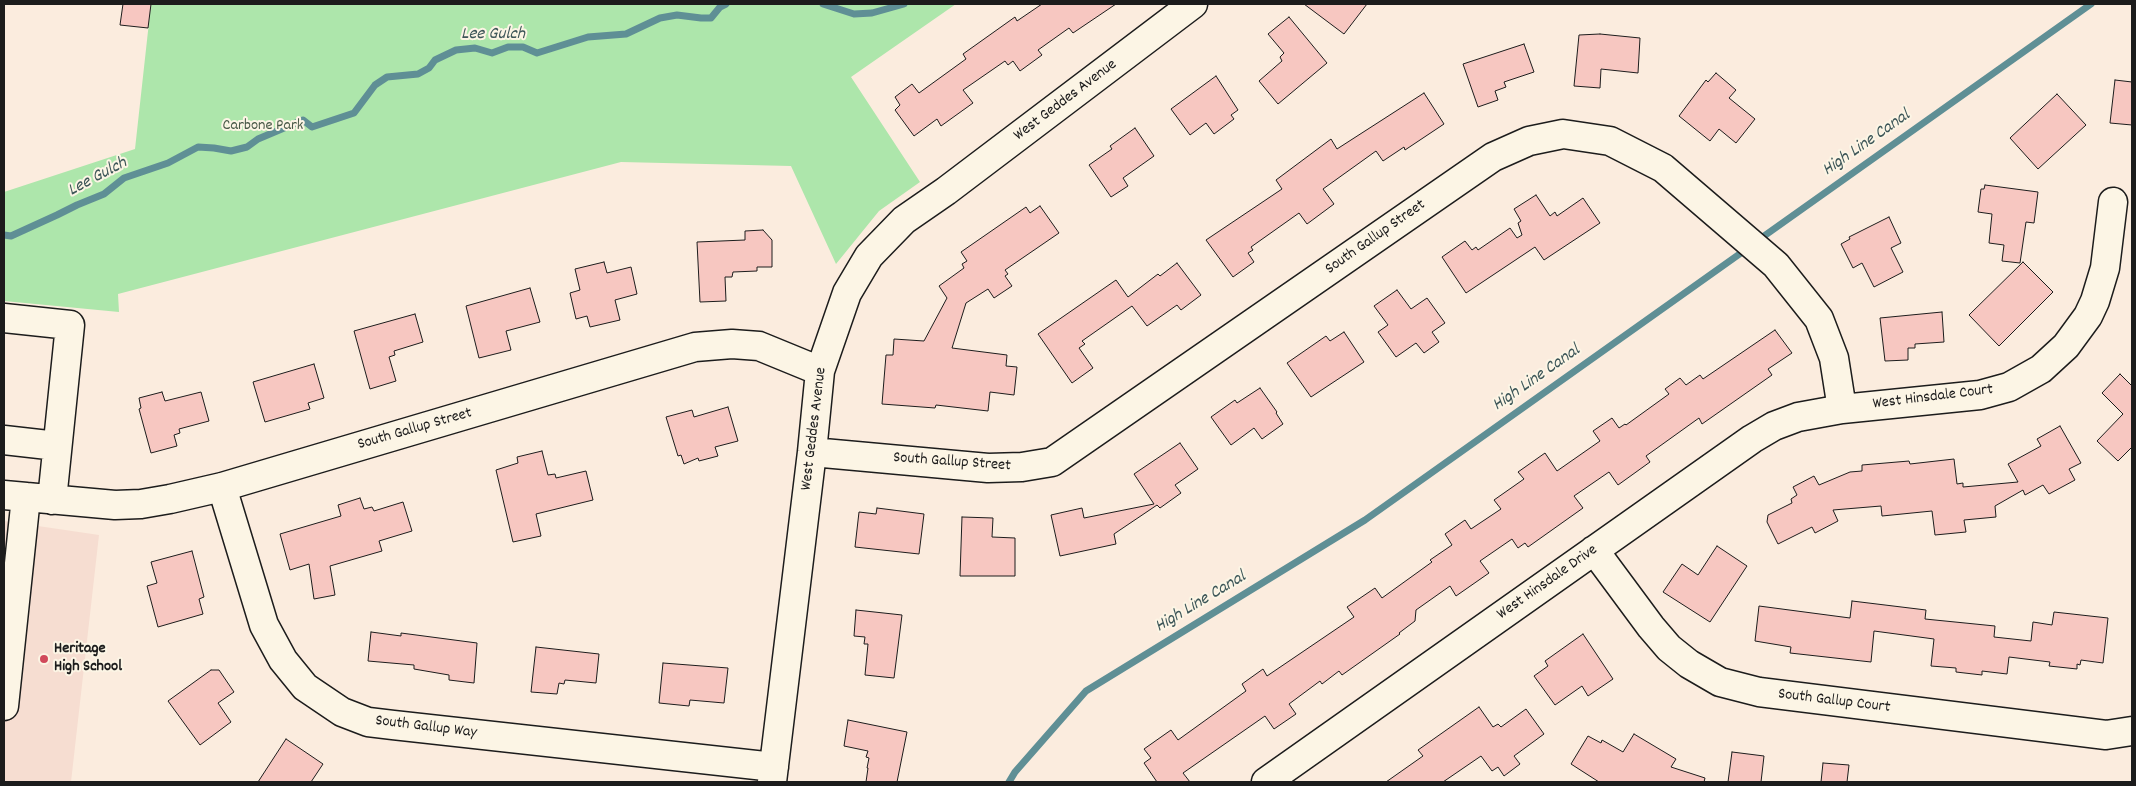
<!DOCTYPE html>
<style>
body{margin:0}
#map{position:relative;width:2136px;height:786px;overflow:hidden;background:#fbecde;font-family:Dekko,sans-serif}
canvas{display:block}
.frame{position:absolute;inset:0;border:5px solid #1c1c1c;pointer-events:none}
</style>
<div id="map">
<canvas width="2136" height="786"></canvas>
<div class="frame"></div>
</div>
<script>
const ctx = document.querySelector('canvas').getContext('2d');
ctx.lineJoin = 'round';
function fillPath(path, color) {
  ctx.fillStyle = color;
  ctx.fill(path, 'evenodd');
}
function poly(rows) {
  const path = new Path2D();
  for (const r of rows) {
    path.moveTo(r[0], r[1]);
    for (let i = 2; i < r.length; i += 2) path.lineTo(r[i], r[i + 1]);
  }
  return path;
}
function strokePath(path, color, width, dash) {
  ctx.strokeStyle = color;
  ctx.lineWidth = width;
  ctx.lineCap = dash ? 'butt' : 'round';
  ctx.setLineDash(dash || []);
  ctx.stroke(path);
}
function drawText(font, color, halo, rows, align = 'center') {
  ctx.font = font + ' Dekko,sans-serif';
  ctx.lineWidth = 4;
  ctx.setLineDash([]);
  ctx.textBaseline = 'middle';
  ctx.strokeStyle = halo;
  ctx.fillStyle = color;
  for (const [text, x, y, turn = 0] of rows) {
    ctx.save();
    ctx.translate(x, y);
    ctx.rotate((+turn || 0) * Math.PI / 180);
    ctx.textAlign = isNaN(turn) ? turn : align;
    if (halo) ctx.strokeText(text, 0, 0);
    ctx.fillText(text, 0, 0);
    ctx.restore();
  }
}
const built = poly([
 [4,521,99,535,71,782,4,782]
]);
const green = poly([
 [151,4,956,4,851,77,920,182,879,211,836,264,791,166,621,162,118,294,119,312,4,301,4,192,135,149]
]);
const stream = poly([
 [823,4,854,14,872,13,904,4],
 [4,235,11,236,57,215,77,205,104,194,124,178,168,163,198,147,214,148,231,151,247,147,258,139,303,120,312,127,354,113,375,85,387,77,418,74,429,68,435,60,456,50,475,48,492,53,508,47,523,47,537,53,588,37,626,34,660,18,677,15,701,18,711,18,720,7,726,4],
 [1757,241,2091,4],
 [1009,782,1015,772,1086,691,1365,520,1748,248]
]);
const building = poly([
 [123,4,151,4,148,28,120,25,123,4],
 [1042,4,1116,4,1073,33,1069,28,1038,50,1042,55,1020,71,1013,61,1008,65,1005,61,963,90,973,103,941,126,937,119,914,136,895,110,900,105,895,97,912,84,919,93,966,59,963,54,1015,17,1017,21,1042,4],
 [1304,4,1367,4,1344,34,1304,4],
 [1289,17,1327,63,1278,104,1259,81,1282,61,1280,57,1284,53,1268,34,1289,17],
 [1600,34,1640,38,1638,73,1601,69,1600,88,1574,86,1579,35,1600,34],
 [1524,44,1534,72,1504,82,1506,87,1495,91,1498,100,1478,107,1463,64,1524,44],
 [1716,73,1736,90,1729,98,1755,119,1736,143,1719,129,1710,141,1679,116,1706,80,1708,82,1716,73],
 [1216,76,1238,110,1231,115,1234,119,1214,134,1206,123,1190,135,1171,109,1216,76],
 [2115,80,2132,82,2132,125,2110,123,2115,80],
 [1424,93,1444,124,1405,150,1404,147,1383,161,1376,151,1323,189,1334,204,1307,224,1299,213,1251,247,1253,250,1248,253,1254,262,1233,277,1206,240,1282,189,1276,180,1331,139,1337,149,1424,93],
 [2057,94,2086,125,2038,169,2010,138,2057,94],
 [1135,128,1154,156,1123,178,1128,186,1111,197,1089,165,1112,149,1110,146,1135,128],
 [1985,185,2038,192,2034,223,2026,222,2020,263,2002,261,2004,245,1989,243,1992,214,1978,212,1981,189,1984,189,1985,185],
 [1536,195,1550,216,1555,212,1557,216,1583,198,1600,223,1544,260,1535,247,1466,293,1442,257,1465,241,1472,250,1476,247,1478,250,1510,228,1517,238,1522,235,1518,223,1521,221,1514,209,1536,195],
 [1040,206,1059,233,1005,270,1008,274,1005,276,1012,286,994,298,988,289,966,303,952,348,1007,355,1006,366,1017,367,1014,395,990,392,988,411,936,405,935,408,882,404,886,355,893,355,894,339,924,341,947,298,939,286,964,268,962,264,967,261,961,252,1026,207,1030,213,1040,206],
 [1889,217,1901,243,1891,248,1903,272,1874,287,1862,263,1853,268,1841,244,1850,239,1849,237,1889,217],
 [763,230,772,240,772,267,757,267,757,271,733,272,732,277,725,277,726,301,700,302,697,242,745,240,745,231,763,230],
 [604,262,607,273,631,267,637,294,615,300,620,320,590,327,587,316,576,319,570,293,580,290,575,269,604,262],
 [2023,262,2053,292,1999,346,1969,315,2023,262],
 [1177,263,1201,295,1181,310,1177,305,1147,326,1132,306,1082,341,1085,344,1079,348,1093,368,1072,383,1038,334,1116,280,1128,297,1158,274,1160,276,1177,263],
 [530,288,540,322,506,331,511,350,479,358,466,306,530,288],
 [1397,290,1411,309,1427,298,1445,323,1432,332,1439,342,1424,353,1416,343,1396,357,1378,332,1388,325,1374,306,1397,290],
 [1942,312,1944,342,1915,344,1915,348,1908,348,1908,360,1885,361,1880,318,1942,312],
 [415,314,423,342,394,351,395,355,389,357,396,381,370,389,354,331,415,314],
 [1775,330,1792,353,1768,369,1772,375,1702,424,1699,418,1646,456,1650,462,1618,485,1609,472,1574,496,1583,508,1528,547,1525,543,1518,548,1512,539,1480,561,1489,573,1456,596,1450,586,1416,610,1415,621,1399,633,1400,634,1342,675,1339,671,1322,684,1320,681,1289,704,1296,714,1274,729,1265,716,1183,773,1190,782,1157,782,1144,763,1151,758,1144,749,1171,730,1178,740,1246,691,1242,684,1263,669,1267,676,1354,617,1347,607,1375,588,1382,598,1432,562,1430,560,1452,545,1445,534,1465,520,1471,529,1501,509,1494,500,1524,479,1518,472,1545,453,1557,471,1600,441,1593,431,1612,418,1619,428,1625,424,1626,425,1669,394,1665,389,1680,378,1686,385,1700,375,1703,379,1775,330],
 [1344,332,1364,362,1311,397,1287,363,1326,336,1330,341,1344,332],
 [314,364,324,398,308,403,310,409,265,422,253,382,314,364],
 [2120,374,2132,386,2132,447,2118,461,2097,441,2123,414,2102,393,2120,374],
 [1260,388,1277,412,1276,413,1283,424,1262,439,1254,428,1231,445,1211,417,1235,400,1237,403,1260,388],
 [162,392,165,401,201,392,209,421,179,429,180,433,174,435,177,446,151,453,139,409,141,408,139,398,162,392],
 [728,407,738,441,715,447,718,456,699,461,698,458,684,464,681,455,678,456,666,417,692,410,694,417,728,407],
 [2060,426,2081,463,2069,469,2075,480,2049,494,2043,485,2025,495,2023,490,1995,506,1996,517,1964,520,1966,532,1935,535,1932,511,1882,516,1881,506,1833,510,1838,521,1815,533,1812,527,1778,544,1767,522,1768,515,1792,503,1791,499,1797,495,1793,487,1814,476,1819,485,1850,472,1862,471,1862,465,1909,461,1910,464,1954,459,1957,484,1963,483,1963,487,2018,482,2008,464,2041,446,2037,439,2060,426],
 [1180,443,1198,469,1175,485,1181,493,1160,508,1157,505,1114,534,1116,544,1060,556,1051,515,1082,508,1084,518,1154,504,1134,474,1180,443],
 [542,451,548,475,555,474,556,478,586,471,593,500,536,514,541,536,513,542,496,470,518,463,517,457,542,451],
 [360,498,364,509,372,507,374,511,403,502,412,531,379,541,382,551,330,566,335,595,314,599,309,564,290,570,280,534,341,516,338,505,360,498],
 [877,508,924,514,919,554,855,547,859,512,876,514,877,508],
 [962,517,993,518,992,537,1015,538,1015,576,960,576,962,517],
 [1717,546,1747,566,1710,622,1663,592,1682,564,1698,575,1717,546],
 [192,551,204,597,199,599,203,614,158,627,147,586,157,583,151,562,192,551],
 [1852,601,1926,610,1925,619,1995,626,1994,637,2031,641,2033,622,2052,625,2054,612,2108,618,2103,663,2081,660,2080,665,2077,664,2077,669,2049,666,2050,662,2009,657,2007,674,1982,671,1982,675,1956,672,1956,668,1931,666,1934,639,1874,631,1871,662,1790,653,1791,647,1755,641,1759,606,1850,618,1852,601],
 [856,610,902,615,894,678,865,675,868,644,864,644,865,637,854,636,856,610],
 [371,632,401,636,401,633,477,643,474,683,449,680,449,675,414,669,414,665,368,661,371,632],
 [1583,634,1613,679,1588,696,1582,686,1555,705,1534,676,1548,666,1545,661,1583,634],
 [536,647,599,654,596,683,565,680,564,684,559,683,557,694,531,692,536,647],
 [663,663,728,668,724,703,690,700,689,706,659,703,663,663],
 [211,670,219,670,234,692,218,703,231,722,200,745,168,701,211,670],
 [1479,707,1493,727,1498,724,1501,727,1526,709,1544,734,1514,756,1520,764,1504,776,1498,767,1492,771,1481,756,1443,782,1386,782,1423,756,1418,750,1479,707],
 [848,720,907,732,897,782,866,782,868,768,867,768,869,758,866,757,868,751,844,746,848,720],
 [1634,734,1676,759,1671,767,1705,778,1704,782,1599,782,1571,764,1588,736,1601,743,1602,740,1623,752,1634,734],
 [286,739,323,764,311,782,258,782,286,739],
 [1732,752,1764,756,1761,782,1728,782,1732,752],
 [1823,763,1849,765,1847,782,1821,782,1823,763]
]);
const minor = poly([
 [4,318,70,325,52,500],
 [4,440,57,446],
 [812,452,988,468,1022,467,1052,462,1493,157,1529,141,1563,134,1610,141,1663,168,1776,265,1819,319,1834,358,1842,409],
 [222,487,264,625,283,660,305,687,342,712,368,722,393,725,774,767],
 [4,495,115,505,141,504,170,499,222,487,695,347,732,344,759,346,820,371],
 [1594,550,1651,627,1669,648,1689,664,1720,682,1759,692,2106,735,2132,731],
 [4,706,26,497],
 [772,782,812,452,820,371,847,293,869,256,904,220,946,191,1193,4],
 [1266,782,1752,439,1774,426,1798,417,1842,409,1980,395,2009,387,2041,369,2066,346,2088,316,2095,301,2105,268,2113,202]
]);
const markers = [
 [44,659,5,"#d1495b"]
];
const streetNames = [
 ["West Geddes Avenue",1066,101,-37],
 ["South Gallup Street",1376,238,-35],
 ["West Hinsdale Court",1933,398,-7],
 ["West Geddes Avenue",815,429,-83],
 ["South Gallup Street",415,430,-16],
 ["South Gallup Street",952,463,4],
 ["West Hinsdale Drive",1548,583,-35],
 ["South Gallup Court",1834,702,7],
 ["South Gallup Way",426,728,7]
];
const parkNames = [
 ["Carbone Park",263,127]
];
const poiNames = [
 ["Heritage",54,650],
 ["High School",54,668]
];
const waterNames = [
 ["Lee Gulch",493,36],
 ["High Line Canal",1867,144,-35],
 ["Lee Gulch",98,178,-28],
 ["High Line Canal",1537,379,-35],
 ["High Line Canal",1201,603,-31]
];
fillPath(built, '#f6ddd1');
fillPath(green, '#ade6ab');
strokePath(stream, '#5f8f95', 7);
fillPath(building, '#f7c7c1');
strokePath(building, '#1c1c1c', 1);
strokePath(minor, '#1c1c1c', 31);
strokePath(minor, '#fcf5e5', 28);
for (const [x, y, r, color] of markers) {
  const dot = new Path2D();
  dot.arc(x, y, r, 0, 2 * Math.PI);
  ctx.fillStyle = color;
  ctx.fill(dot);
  strokePath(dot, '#fcf5e5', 2);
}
drawText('16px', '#1c1c1c', '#fcf5e5', streetNames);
drawText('16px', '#485947', '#fcf5e5', parkNames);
drawText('bold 16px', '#1c1c1c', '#fcf5e5', poiNames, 'left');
drawText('italic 18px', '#3d5658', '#fcf5e5', waterNames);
</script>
